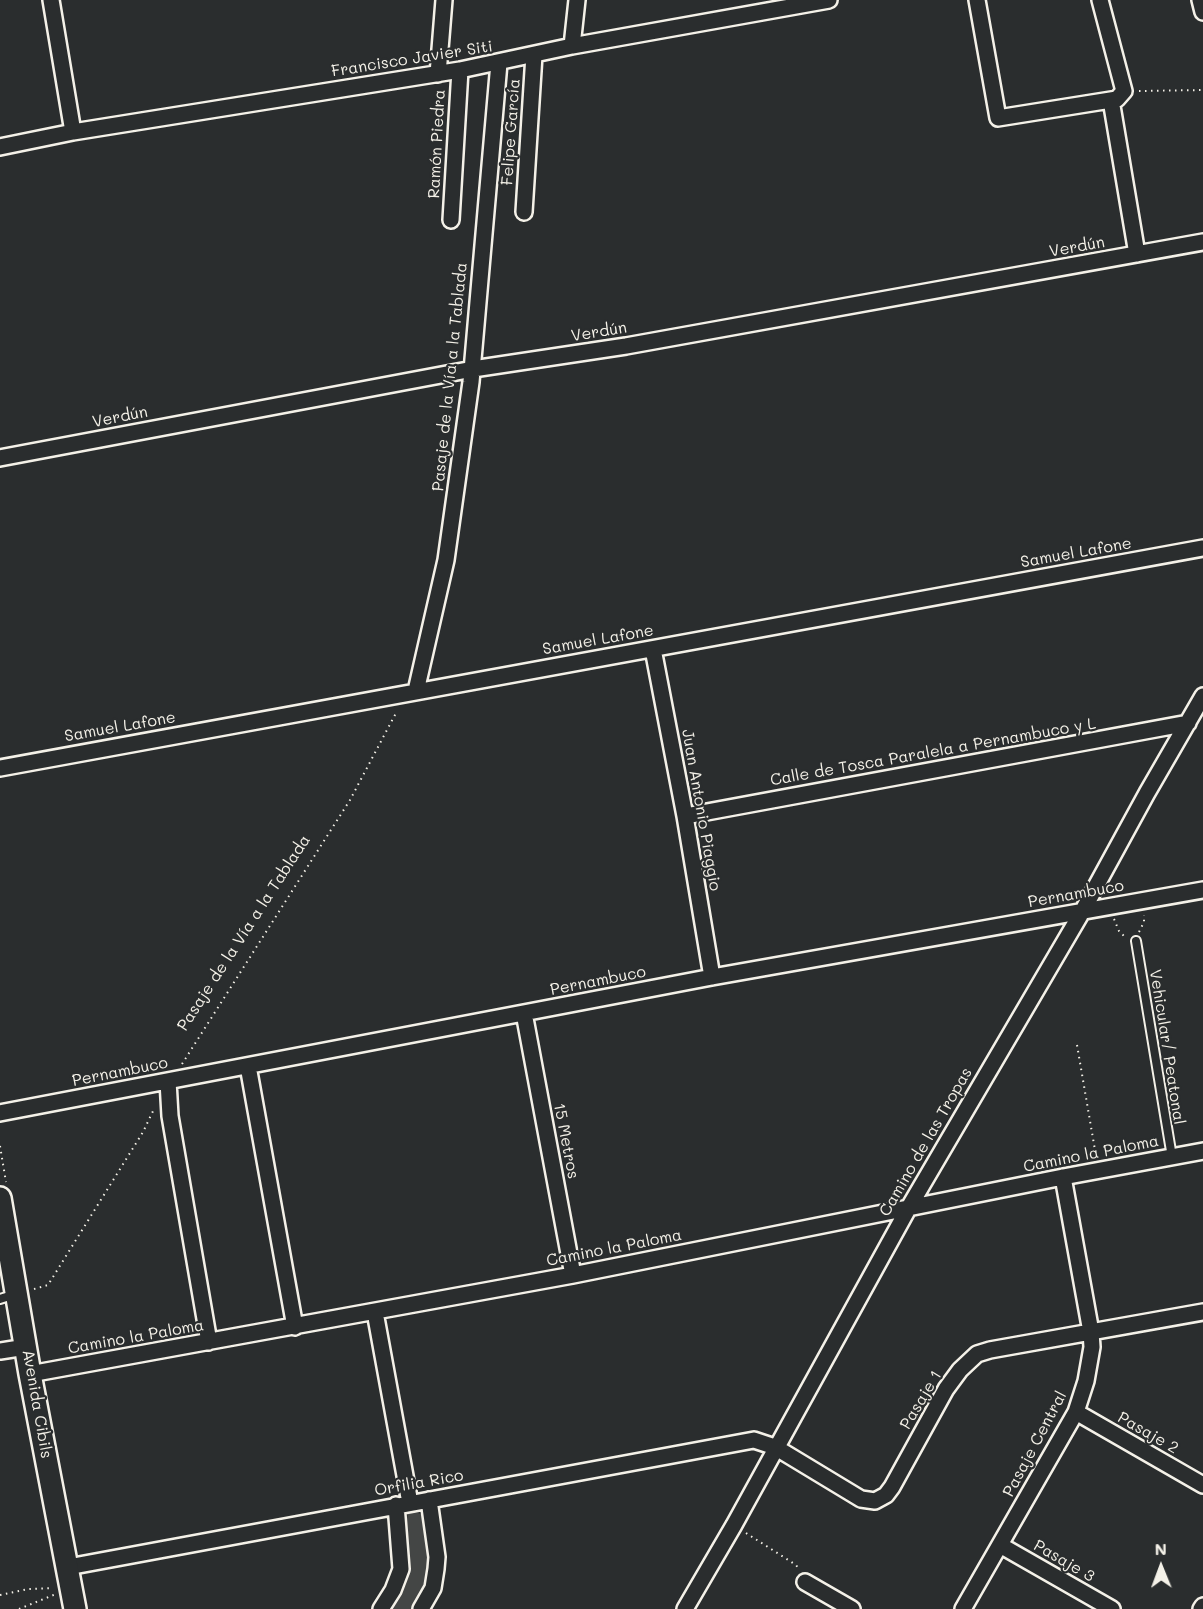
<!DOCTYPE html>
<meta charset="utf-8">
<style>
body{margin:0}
#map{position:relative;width:1203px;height:1609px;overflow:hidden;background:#2a2d2e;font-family:Mali,sans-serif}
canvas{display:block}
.north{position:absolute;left:1131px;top:1537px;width:60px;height:60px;-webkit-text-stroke:4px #2a2d2e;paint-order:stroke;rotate:359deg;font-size:16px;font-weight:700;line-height:24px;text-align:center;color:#f4f1e8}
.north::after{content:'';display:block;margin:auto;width:21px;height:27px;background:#f4f1e8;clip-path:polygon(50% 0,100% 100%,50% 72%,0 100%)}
</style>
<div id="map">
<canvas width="1203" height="1609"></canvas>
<div class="north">N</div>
</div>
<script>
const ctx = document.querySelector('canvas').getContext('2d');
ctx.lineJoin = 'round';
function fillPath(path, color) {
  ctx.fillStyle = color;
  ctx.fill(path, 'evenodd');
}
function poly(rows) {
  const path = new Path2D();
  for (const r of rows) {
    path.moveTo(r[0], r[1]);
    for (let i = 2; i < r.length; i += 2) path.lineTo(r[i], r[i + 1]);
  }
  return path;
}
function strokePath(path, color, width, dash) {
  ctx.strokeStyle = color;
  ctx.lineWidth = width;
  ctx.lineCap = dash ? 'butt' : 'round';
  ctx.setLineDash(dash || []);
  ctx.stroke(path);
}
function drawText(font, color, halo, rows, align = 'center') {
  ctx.font = font + ' Mali,sans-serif';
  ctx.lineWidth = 4.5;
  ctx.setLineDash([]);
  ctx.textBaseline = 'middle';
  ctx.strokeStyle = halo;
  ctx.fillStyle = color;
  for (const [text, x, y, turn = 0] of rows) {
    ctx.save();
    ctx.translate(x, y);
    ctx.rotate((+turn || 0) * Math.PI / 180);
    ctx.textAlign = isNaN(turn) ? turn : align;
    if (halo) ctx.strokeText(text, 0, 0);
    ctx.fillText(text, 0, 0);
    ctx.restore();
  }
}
const green = poly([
 [413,1511,423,1515,425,1520,431,1566,428,1581,412,1609,390,1609,405,1582,408,1571,406,1522,408,1514]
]);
const path = poly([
 [1139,91,1203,90],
 [1114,919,1119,931,1125,937],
 [1139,932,1144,922,1144,915],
 [1077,1045,1096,1156],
 [182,1064,350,800,397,711],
 [0,1146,6,1182],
 [34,1289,48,1285,143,1132,154,1109],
 [746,1533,796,1565,798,1568],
 [0,1595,28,1589,53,1588],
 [19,1609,56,1594]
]);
const lane = poly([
 [1136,941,1172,1157],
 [0,1299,16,1294]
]);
const street = poly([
 [51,0,73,132],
 [977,0,998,118,1117,99,1124,91,1100,0],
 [1200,0,1203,12],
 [572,46,577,0],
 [438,74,444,0],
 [1111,100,1137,254],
 [0,147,73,132,460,70,572,46,829,0],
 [524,212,534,55],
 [451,220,460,70],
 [0,458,473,369,626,346,1203,242],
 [653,649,685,816,712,977],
 [416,691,446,560,471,382,499,63],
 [0,768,1203,548],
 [685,816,1188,723],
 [524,1013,573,1275],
 [248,1066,295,1327],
 [168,1081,170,1116,209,1342],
 [0,1113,712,977,1203,890],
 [375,1312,410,1503],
 [0,1351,26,1347],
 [30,1374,573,1275,1063,1177,1203,1151],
 [1076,1412,1203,1485],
 [1000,1545,1112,1609],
 [68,1567,754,1440,775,1447,861,1499,875,1501,886,1495,892,1487,946,1389,960,1370,977,1354,990,1350,1203,1312],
 [805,1582,852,1609],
 [381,1609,393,1590,401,1569,396,1505],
 [421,1609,433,1588,436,1569,437,1557,429,1500],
 [685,1609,734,1525,908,1209,1082,912,1147,793,1203,696],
 [963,1609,1076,1412,1086,1381,1092,1347,1091,1332,1063,1177],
 [1201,1609,1203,1606]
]);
const secondary = poly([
 [0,1198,30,1374,75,1609]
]);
const streetNames = [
 ["Francisco Javier Siti",412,59,-9],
 ["Felipe García",511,132,-86],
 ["Ramón Piedra",437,144,-87],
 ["Verdún",1077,247,-10],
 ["Verdún",599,332,-9],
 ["Pasaje de la Vía a la Tablada",450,377,-84],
 ["Verdún",120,417,-11],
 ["Samuel Lafone",1076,553,-10],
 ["Samuel Lafone",598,640,-10],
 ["Samuel Lafone",120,727,-10],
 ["Calle de Tosca Paralela a Pernambuco y L",933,752,-10],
 ["Juan Antonio Piaggio",701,810,80],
 ["Pernambuco",1076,894,-10],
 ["Pasaje de la Vía a la Tablada",244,933,-57],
 ["Pernambuco",598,981,-11],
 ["Vehicular/ Peatonal",1167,1047,81],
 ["Pernambuco",120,1072,-11],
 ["15 Metros",566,1141,79],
 ["Camino de las Tropas",926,1142,-60],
 ["Camino la Paloma",1091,1154,-11],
 ["Camino la Paloma",614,1248,-11],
 ["Camino la Paloma",136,1337,-10],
 ["Pasaje 1",921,1400,-59],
 ["Avenida Cibils",37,1404,80],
 ["Pasaje 2",1148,1433,30],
 ["Pasaje Central",1035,1444,-62],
 ["Orfilia Rico",419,1483,-10],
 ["Pasaje 3",1064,1561,30]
];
fillPath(green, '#444645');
strokePath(lane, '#f4f1e8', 12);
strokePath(street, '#f4f1e8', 20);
strokePath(secondary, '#f4f1e8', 26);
strokePath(path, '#f4f1e8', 2, [1.5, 4.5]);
strokePath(lane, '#2a2d2e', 8);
strokePath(street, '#2a2d2e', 15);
strokePath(secondary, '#2a2d2e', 21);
drawText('16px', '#f4f1e8', '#2a2d2e', streetNames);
</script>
